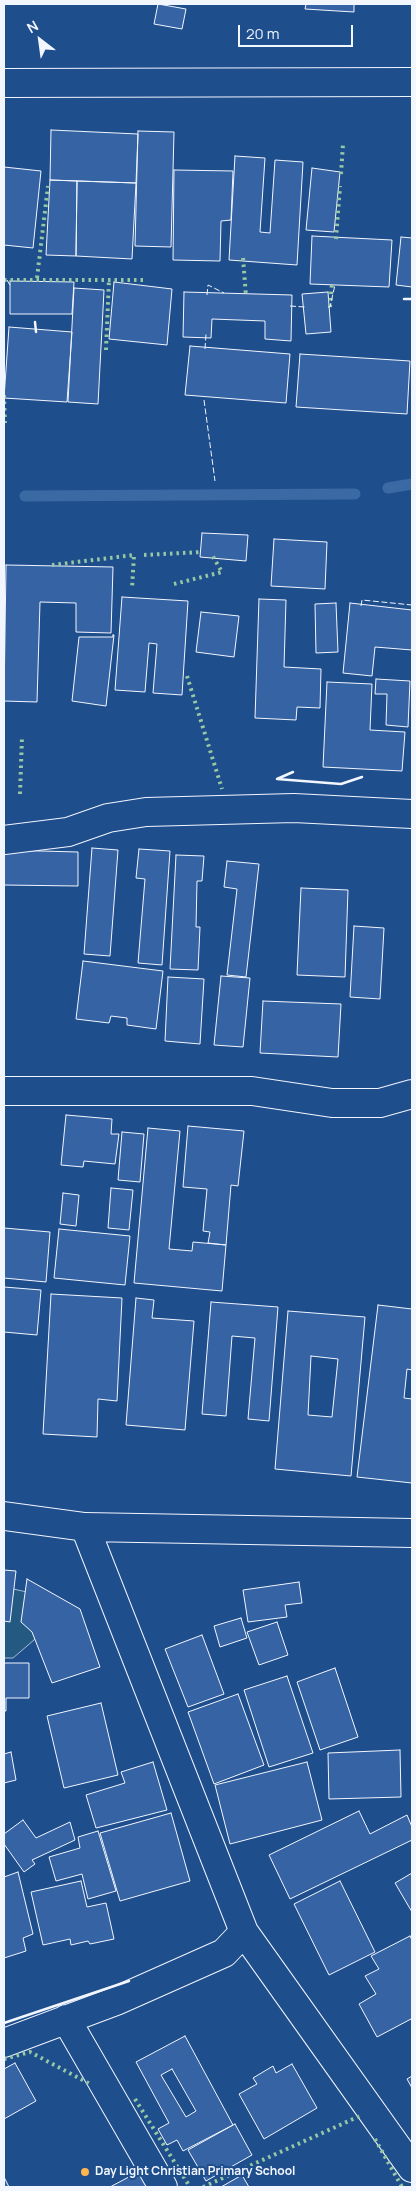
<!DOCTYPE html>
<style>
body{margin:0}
#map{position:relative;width:416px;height:2191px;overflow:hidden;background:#1f4e8c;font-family:Manrope,sans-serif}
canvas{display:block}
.frame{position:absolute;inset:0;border:5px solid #f2f6ff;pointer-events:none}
.north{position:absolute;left:15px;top:15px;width:50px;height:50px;-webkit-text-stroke:4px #1f4e8c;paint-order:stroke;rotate:330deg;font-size:14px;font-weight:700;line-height:20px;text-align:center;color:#f2f6ff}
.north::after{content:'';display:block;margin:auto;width:18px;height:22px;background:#f2f6ff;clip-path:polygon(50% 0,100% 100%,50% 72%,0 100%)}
.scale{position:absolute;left:238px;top:25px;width:115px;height:22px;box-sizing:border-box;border:2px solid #f2f6ff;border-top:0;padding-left:6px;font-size:15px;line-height:18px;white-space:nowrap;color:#f2f6ff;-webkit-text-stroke:4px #1f4e8c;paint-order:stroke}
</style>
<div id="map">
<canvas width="416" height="2191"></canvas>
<div class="frame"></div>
<div class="north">N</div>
<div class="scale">20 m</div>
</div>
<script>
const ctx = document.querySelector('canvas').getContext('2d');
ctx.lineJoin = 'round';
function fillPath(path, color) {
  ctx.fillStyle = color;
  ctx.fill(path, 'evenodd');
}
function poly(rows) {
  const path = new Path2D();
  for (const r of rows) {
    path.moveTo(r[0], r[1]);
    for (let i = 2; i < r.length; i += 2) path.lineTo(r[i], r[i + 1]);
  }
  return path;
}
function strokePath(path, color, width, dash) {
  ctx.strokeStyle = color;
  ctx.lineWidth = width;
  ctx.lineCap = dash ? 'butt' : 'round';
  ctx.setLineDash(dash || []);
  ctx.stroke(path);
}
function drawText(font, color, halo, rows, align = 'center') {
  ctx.font = font + ' Manrope,sans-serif';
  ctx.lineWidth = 4;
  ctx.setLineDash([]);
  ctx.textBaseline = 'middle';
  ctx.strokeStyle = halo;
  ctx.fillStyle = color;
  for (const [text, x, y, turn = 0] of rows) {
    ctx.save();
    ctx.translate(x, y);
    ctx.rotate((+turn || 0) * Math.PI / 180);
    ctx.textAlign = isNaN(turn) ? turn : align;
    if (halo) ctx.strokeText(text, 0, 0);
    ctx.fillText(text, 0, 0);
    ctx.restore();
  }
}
const green = poly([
 [4,1587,27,1592,48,1609,34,1640,13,1658,4,1658,4,1587]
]);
const stream = poly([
 [388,488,412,484],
 [25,496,355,494]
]);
const building = poly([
 [158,4,186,9,182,29,154,24,158,4],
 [306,4,354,4,354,12,305,9,306,4],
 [51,130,138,134,136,183,50,180,51,130],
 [138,131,174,132,171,247,135,246,138,131],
 [235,156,265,158,260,232,270,233,275,160,303,162,297,265,229,260,235,156],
 [4,167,41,171,33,248,4,245,4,167],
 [312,168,340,172,334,232,306,230,312,168],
 [174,170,233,171,231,220,221,221,220,261,173,260,174,170],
 [50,180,77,181,76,256,46,255,50,180],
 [77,181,136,183,132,259,76,256,77,181],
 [312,236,392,240,389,287,310,284,312,236],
 [401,237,412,238,412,287,396,285,401,237],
 [10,281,74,282,72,314,10,314,10,281],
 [114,282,172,289,167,345,109,339,114,282],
 [74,288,104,290,98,404,68,402,74,288],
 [184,292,292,295,291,341,265,339,265,321,212,319,211,338,183,337,184,292],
 [328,292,331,332,306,334,302,294,328,292],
 [9,327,72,332,67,402,4,398,9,327],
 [190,346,290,354,286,403,185,395,190,346],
 [300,354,410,361,407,414,296,407,300,354],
 [202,533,248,535,246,561,200,557,202,533],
 [274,539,327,542,325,589,271,586,274,539],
 [6,565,113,567,111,633,76,632,76,603,40,602,37,702,4,701,6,565],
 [122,597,188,601,182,695,153,693,157,644,149,643,145,692,115,690,122,597],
 [259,599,286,600,284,667,321,669,320,708,297,707,296,720,255,718,259,599],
 [336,603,338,652,316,653,315,604,336,603],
 [350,603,412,610,412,650,375,647,372,676,343,673,350,603],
 [201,612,239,616,234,657,196,652,201,612],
 [113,635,114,635,106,706,72,701,79,637,113,637,113,635],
 [376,679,410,681,408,727,386,725,387,694,375,694,376,679],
 [327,682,372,684,370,730,405,732,402,771,323,767,327,682],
 [92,848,118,850,110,956,84,954,92,848],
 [139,849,170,851,162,965,138,963,145,879,136,878,139,849],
 [4,850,78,852,78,886,4,885,4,850],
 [176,855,204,856,202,881,197,881,196,927,200,927,198,970,170,969,176,855],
 [227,861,259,864,246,977,227,975,237,889,224,887,227,861],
 [301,888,348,890,345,977,297,975,301,888],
 [354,926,384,928,380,999,350,997,354,926],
 [83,961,163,971,156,1029,127,1025,127,1018,111,1016,109,1023,76,1019,83,961],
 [221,976,250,978,243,1047,214,1045,221,976],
 [168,977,204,979,200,1044,165,1041,168,977],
 [263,1001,341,1004,338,1057,260,1053,263,1001],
 [66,1115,112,1119,111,1134,119,1134,115,1164,84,1161,83,1167,61,1165,66,1115],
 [188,1126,244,1131,238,1186,231,1185,226,1245,208,1243,210,1232,203,1231,207,1189,183,1187,188,1126],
 [148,1128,180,1131,169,1249,192,1251,193,1242,226,1245,222,1291,134,1283,148,1128],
 [122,1132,144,1134,140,1182,118,1180,122,1132],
 [111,1188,133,1190,129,1230,108,1228,111,1188],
 [63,1193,79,1195,76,1226,60,1224,63,1193],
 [4,1228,50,1232,46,1282,4,1278,4,1228],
 [59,1229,130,1236,125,1285,54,1278,59,1229],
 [4,1287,41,1290,37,1335,4,1332,4,1287],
 [51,1294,122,1298,117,1401,98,1399,97,1437,43,1434,51,1294],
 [136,1298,154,1300,152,1318,194,1321,185,1430,126,1425,136,1298],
 [211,1302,278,1307,269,1421,248,1419,255,1338,232,1336,226,1416,202,1414,211,1302],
 [378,1305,412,1309,412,1370,407,1369,404,1398,412,1399,412,1397,412,1483,357,1477,378,1305],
 [288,1311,365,1317,351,1476,275,1469,288,1311],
 [311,1356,338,1359,332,1417,308,1415,311,1356],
 [4,1570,16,1571,10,1622,4,1621,4,1570],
 [27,1579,80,1609,100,1667,52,1683,32,1632,21,1622,27,1579],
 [299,1582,302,1603,285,1605,287,1617,248,1622,243,1590,299,1582],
 [241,1618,247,1638,220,1647,214,1626,241,1618],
 [277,1622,288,1655,259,1665,247,1632,277,1622],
 [202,1635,224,1694,188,1707,165,1649,202,1635],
 [4,1663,29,1663,29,1698,6,1698,6,1711,4,1711,4,1663],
 [335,1668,358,1737,320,1750,297,1682,335,1668],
 [287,1676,313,1753,269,1767,244,1690,287,1676],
 [238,1694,264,1765,214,1784,188,1712,238,1694],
 [101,1703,118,1775,64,1788,47,1716,101,1703],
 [400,1750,401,1797,329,1799,328,1753,400,1750],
 [11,1752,16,1780,4,1783,4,1754,11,1752],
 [153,1762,167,1810,96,1828,86,1795,125,1783,121,1772,153,1762],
 [307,1762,322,1820,230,1844,215,1785,307,1762],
 [359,1811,370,1834,407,1815,412,1827,412,1840,290,1899,269,1855,359,1811],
 [171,1813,190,1881,120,1901,100,1833,171,1813],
 [23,1820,36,1838,70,1822,75,1840,32,1860,35,1864,24,1872,4,1844,4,1834,23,1820],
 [98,1831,116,1891,88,1899,82,1874,56,1881,49,1857,80,1848,78,1837,98,1831],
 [18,1872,33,1934,23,1938,26,1951,4,1958,4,1877,18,1872],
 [412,1873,412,1912,395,1883,412,1873],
 [81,1881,87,1907,106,1903,114,1939,90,1944,88,1941,71,1945,70,1939,43,1945,31,1892,81,1881],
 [340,1881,375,1952,329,1975,294,1904,340,1881],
 [410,1936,412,1940,412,2021,411,2019,377,2037,359,2004,376,1994,365,1976,379,1969,371,1956,410,1936],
 [185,2036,233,2125,183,2151,177,2140,167,2145,158,2129,169,2123,136,2062,185,2036],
 [172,2069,196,2111,186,2117,161,2075,172,2069],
 [15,2063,36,2101,4,2119,4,2069,15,2063],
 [292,2064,317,2108,264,2139,239,2094,257,2084,253,2078,273,2066,276,2073,292,2064],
 [412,2076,412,2088,407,2079,412,2076],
 [235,2124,252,2155,206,2181,188,2150,235,2124],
 [140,2171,149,2187,110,2187,140,2171],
 [242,2175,249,2187,221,2187,242,2175],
 [4,2177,9,2187,4,2187,4,2177]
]);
const street = poly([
 [4,83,412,82],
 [4,840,68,832,108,818,146,812,294,808,412,814],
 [4,1091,252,1091,332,1103,380,1103,412,1094],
 [4,1516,85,1527,412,1533],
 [85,1527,244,1932,412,2168],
 [66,2019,163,2187],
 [4,2043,116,2001,224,1953,244,1932]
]);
const hedge = poly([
 [341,174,343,144],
 [336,239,340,186],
 [243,258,246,296],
 [37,278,48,186],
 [4,280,144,280],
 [330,307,332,283],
 [106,350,109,279],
 [4,395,5,423],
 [144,555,202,552],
 [52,565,134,555,132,588],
 [174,584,222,572,212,555],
 [187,676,222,789],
 [20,794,22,737],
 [4,2059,30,2052,90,2084],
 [135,2099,190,2187],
 [375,2139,402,2187],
 [203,2187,362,2115]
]);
const fence = poly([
 [7,280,11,287],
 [207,295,208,285,224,293],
 [290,306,305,307],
 [328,307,330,307,335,285],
 [205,349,206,334],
 [204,400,215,481],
 [361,606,362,600,412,605]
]);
const wall = poly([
 [404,299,412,299],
 [35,322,36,332],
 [293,772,277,779,341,784,362,777],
 [4,2023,129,1981]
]);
const markers = [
 [85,2172,5,"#ffb74d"]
];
const poiNames = [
 ["Day Light Christian Primary School",95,2172]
];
fillPath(green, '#245a82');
strokePath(green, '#a8bbd7', 1);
strokePath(stream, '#3b69a3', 11);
fillPath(building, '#3563a3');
strokePath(building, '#f2f6ff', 1);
strokePath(street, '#f2f6ff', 30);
strokePath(street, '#1f4e8c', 28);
strokePath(hedge, '#97c8a6', 4, [2.5, 4]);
strokePath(fence, '#f2f6ff', 1, [6, 2.5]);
strokePath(wall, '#f2f6ff', 2.5);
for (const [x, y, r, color] of markers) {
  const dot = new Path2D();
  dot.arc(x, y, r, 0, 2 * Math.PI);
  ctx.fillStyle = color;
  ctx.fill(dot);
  strokePath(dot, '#1f4e8c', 2);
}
drawText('bold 12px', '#f2f6ff', '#1f4e8c', poiNames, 'left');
</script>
